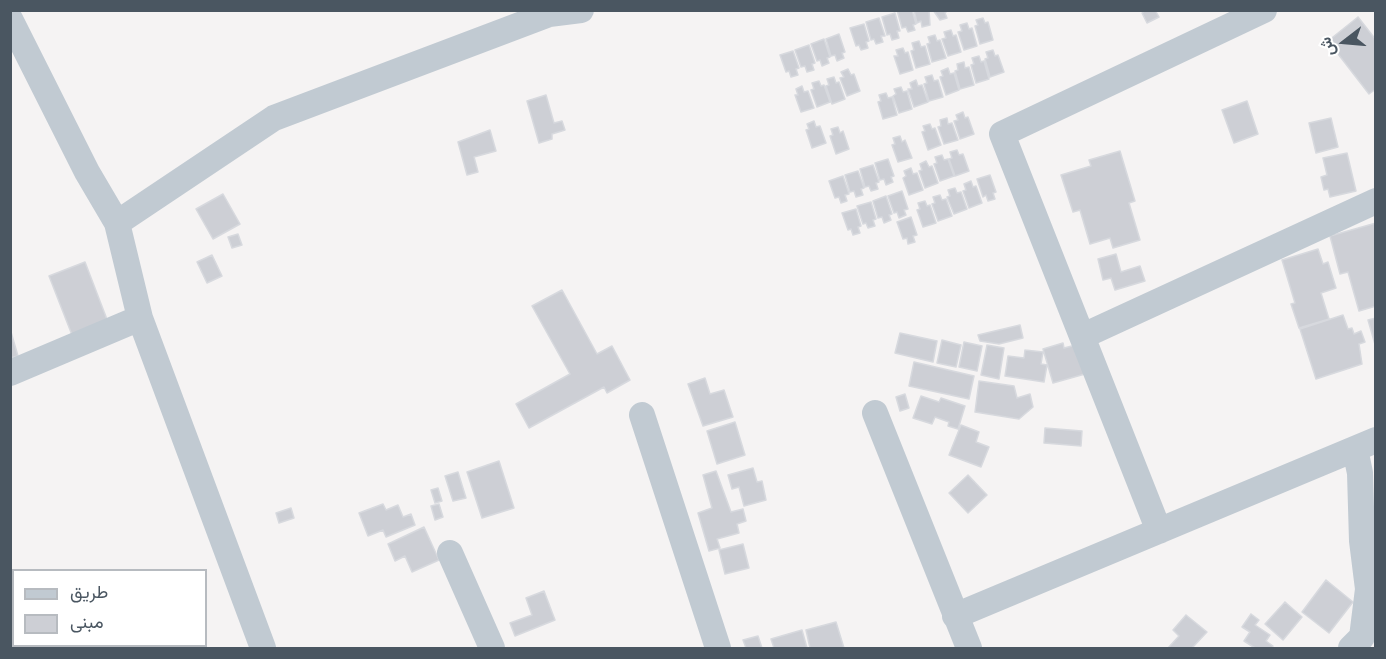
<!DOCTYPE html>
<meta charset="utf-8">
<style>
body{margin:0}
#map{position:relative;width:1386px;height:659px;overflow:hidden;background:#f5f3f3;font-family:Commissioner,Vazirmatn,sans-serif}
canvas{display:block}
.frame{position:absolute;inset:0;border:12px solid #4a5661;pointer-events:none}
.legend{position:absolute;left:12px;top:569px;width:195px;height:78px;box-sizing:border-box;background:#fff;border:2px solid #b7bbc0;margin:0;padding:8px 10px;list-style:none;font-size:18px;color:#4a5661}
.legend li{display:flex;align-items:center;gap:12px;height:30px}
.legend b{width:30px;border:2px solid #b7bbc0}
.north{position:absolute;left:1314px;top:12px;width:60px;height:60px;-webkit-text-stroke:4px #fff;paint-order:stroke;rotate:254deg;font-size:16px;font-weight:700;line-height:24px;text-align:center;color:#4a5661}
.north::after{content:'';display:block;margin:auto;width:21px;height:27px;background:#4a5661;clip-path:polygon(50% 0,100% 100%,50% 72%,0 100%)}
</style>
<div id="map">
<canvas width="1386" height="659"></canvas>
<div class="frame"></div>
<ul class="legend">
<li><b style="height:8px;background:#c1cad2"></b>طريق</li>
<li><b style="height:16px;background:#cdcfd5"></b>مبنى</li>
</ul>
<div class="north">ش</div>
</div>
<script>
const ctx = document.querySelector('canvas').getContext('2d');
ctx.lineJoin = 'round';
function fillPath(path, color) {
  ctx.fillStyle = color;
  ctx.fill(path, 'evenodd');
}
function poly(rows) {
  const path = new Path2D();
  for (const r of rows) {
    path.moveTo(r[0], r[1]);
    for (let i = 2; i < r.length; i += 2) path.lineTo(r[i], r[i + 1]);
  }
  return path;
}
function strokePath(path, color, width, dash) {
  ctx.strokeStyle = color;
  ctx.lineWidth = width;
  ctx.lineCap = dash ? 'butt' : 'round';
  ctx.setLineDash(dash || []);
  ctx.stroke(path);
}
const building = poly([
 [897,10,912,10,916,24,913,25,915,30,908,32,906,27,902,28,897,10],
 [914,10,929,10,930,25,922,27,921,21,917,23,914,10],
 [933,10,948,10,945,13,947,18,940,20,933,10],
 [1146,10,1155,10,1159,17,1147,23,1142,13,1146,10],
 [895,13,900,31,897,31,899,38,892,40,890,34,887,35,882,17,895,13],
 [1358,17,1376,40,1376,89,1369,94,1328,41,1358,17],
 [879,18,885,36,881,36,883,42,876,44,874,39,871,40,866,22,879,18],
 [983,18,985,23,988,22,993,40,980,44,975,26,978,25,976,20,983,18],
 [967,23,969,29,972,28,977,46,964,50,958,32,962,31,960,25,967,23],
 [864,24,869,41,866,42,868,48,861,50,859,45,856,46,850,28,864,24],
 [951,30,953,36,956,35,961,52,948,56,942,39,946,38,944,32,951,30],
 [839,34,845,52,842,53,844,58,837,61,835,55,831,56,826,39,839,34],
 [935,35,937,41,940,40,946,58,932,62,927,44,930,43,928,37,935,35],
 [824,39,830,57,827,58,829,63,822,66,820,60,817,61,811,44,824,39],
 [919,41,921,47,925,46,930,64,916,68,911,51,914,50,912,43,919,41],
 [809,45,815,63,812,64,814,70,807,72,805,66,801,67,795,50,809,45],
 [903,48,905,53,908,52,913,70,900,74,894,56,898,56,896,50,903,48],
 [993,50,995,56,998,55,1004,72,990,77,985,59,988,58,986,52,993,50],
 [793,51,799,68,796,69,798,75,791,77,789,71,786,72,780,55,793,51],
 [979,56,981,62,984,61,989,79,976,83,971,65,974,64,972,58,979,56],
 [964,62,965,68,969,67,974,85,960,89,955,71,958,70,957,64,964,62],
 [948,68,950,74,954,73,959,90,946,95,940,77,943,76,941,71,948,68],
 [848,69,851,75,854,74,860,91,847,96,840,78,844,77,841,72,848,69],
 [932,75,934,81,938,80,943,97,929,101,924,84,927,83,925,77,932,75],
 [834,77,836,83,839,82,845,99,832,104,826,86,829,85,827,79,834,77],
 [916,80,918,86,922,85,928,102,914,107,908,89,912,89,910,83,916,80],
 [819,81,821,86,824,85,830,102,817,107,811,90,814,89,812,83,819,81],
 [802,86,804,92,808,91,814,108,801,112,795,95,798,95,796,89,802,86],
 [901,87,903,92,907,91,912,109,899,113,893,96,896,94,894,89,901,87],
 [886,93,888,98,892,97,897,115,883,119,878,102,881,101,879,95,886,93],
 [546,95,554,123,562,121,565,130,552,134,552,139,539,143,527,101,546,95],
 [1247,101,1258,134,1234,143,1222,110,1247,101],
 [963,112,965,118,968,117,974,134,960,139,954,121,958,120,956,115,963,112],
 [947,118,948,124,952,123,958,140,944,144,938,127,941,126,940,120,947,118],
 [1331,118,1338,147,1316,153,1309,123,1331,118],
 [814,121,816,127,820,126,826,143,812,148,806,130,809,129,807,124,814,121],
 [930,124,932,129,935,128,941,145,928,150,922,132,925,131,923,126,930,124],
 [838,127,840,133,843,131,849,149,836,154,830,136,833,135,831,129,838,127],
 [490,130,496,151,474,157,478,172,467,175,458,142,490,130],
 [900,136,902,142,905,140,912,158,898,162,892,145,895,144,893,138,900,136],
 [957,150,959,155,963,154,969,171,955,176,949,159,952,158,950,152,957,150],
 [1120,151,1135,201,1129,203,1140,240,1113,248,1110,238,1090,244,1080,210,1073,212,1061,175,1091,166,1089,160,1120,151],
 [1347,153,1356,191,1330,197,1328,189,1324,190,1321,177,1327,175,1323,158,1347,153],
 [942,155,944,160,948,159,954,176,940,181,934,164,937,163,935,157,942,155],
 [888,159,894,176,891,177,893,182,886,185,884,179,880,180,875,163,888,159],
 [926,161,929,167,932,166,938,183,925,188,919,171,922,170,920,164,926,161],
 [873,165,879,182,876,183,878,189,871,191,869,186,865,187,860,169,873,165],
 [911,168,913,174,917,173,923,190,909,195,903,178,906,176,904,171,911,168],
 [858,171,864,188,861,189,863,195,856,197,854,191,850,192,845,175,858,171],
 [990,175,996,192,993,193,995,199,988,201,986,195,983,197,977,179,990,175],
 [843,176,849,194,845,195,847,201,841,203,839,197,835,198,829,181,843,176],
 [971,181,973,187,976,186,982,203,969,208,963,191,966,190,964,184,971,181],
 [955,188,957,193,961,192,967,209,954,214,947,197,950,196,948,190,955,188],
 [902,191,908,209,904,210,906,215,899,218,897,212,894,213,888,196,902,191],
 [223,194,240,224,213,239,196,209,223,194],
 [940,195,942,200,946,199,952,216,938,221,932,204,935,203,933,197,940,195],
 [886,196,892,214,889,215,891,220,884,223,882,217,878,218,873,201,886,196],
 [925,201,927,206,930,205,936,223,923,227,917,210,920,209,918,203,925,201],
 [871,202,876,219,873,220,875,226,868,228,866,223,863,224,857,206,871,202],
 [856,209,861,226,858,227,860,233,853,235,851,229,848,230,842,213,856,209],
 [911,217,917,235,913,236,915,242,908,244,907,238,903,239,897,222,911,217],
 [1376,223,1376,306,1359,311,1348,272,1340,274,1330,236,1376,223],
 [238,234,242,245,232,248,228,237,238,234],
 [1318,249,1323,264,1328,262,1336,288,1321,293,1329,319,1299,328,1291,304,1295,303,1282,260,1318,249],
 [1116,254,1121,272,1140,266,1145,281,1115,290,1111,278,1103,280,1098,259,1116,254],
 [212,255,222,276,207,283,197,262,212,255],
 [85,262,108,322,72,335,49,276,85,262],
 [562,290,597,354,612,346,630,380,607,393,604,387,529,428,516,404,570,374,532,306,562,290],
 [1343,315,1348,329,1352,328,1354,334,1361,331,1365,342,1359,344,1362,364,1316,379,1300,329,1343,315],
 [1376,318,1376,348,1368,320,1376,318],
 [1020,325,1023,338,999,344,980,341,978,335,1020,325],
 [11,332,18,356,10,358,11,332],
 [900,333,937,341,933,362,895,353,900,333],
 [942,340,961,345,956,367,937,363,942,340],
 [964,342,982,346,977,371,959,367,964,342],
 [1063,343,1064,348,1076,345,1085,374,1053,383,1043,349,1063,343],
 [987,345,1004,348,999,379,981,375,987,345],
 [1025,350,1043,352,1041,364,1047,365,1044,382,1005,376,1008,356,1024,358,1025,350],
 [914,362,974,376,969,399,909,386,914,362],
 [705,378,710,394,724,390,733,417,703,426,688,384,705,378],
 [979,381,1014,386,1017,398,1030,394,1033,407,1019,419,975,412,979,381],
 [905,394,909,408,900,411,896,397,905,394],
 [921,396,939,402,941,398,965,406,958,429,948,426,949,422,935,417,932,424,913,418,921,396],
 [735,422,745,455,717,464,707,431,735,422],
 [961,425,979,432,976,442,989,447,981,467,949,455,961,425],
 [1045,428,1082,431,1081,446,1044,443,1045,428],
 [499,461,514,508,482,518,467,472,499,461],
 [753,468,757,482,762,481,766,500,744,506,739,487,732,489,728,475,753,468],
 [716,471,731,512,743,509,746,521,737,524,739,533,717,539,720,548,709,551,698,513,712,508,703,475,716,471],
 [458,472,466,498,453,501,445,476,458,472],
 [968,475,987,495,968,513,949,493,968,475],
 [438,488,442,501,435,503,431,490,438,488],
 [383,504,386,510,398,505,403,517,411,514,415,525,386,537,383,530,368,536,359,513,383,504],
 [439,504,443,517,435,520,431,506,439,504],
 [291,508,294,518,279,523,276,513,291,508],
 [424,527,439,560,412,572,405,556,395,561,388,544,424,527],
 [743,544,749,568,725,574,719,550,743,544],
 [1326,580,1353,602,1329,633,1302,612,1326,580],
 [544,591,555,620,515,636,510,623,532,615,526,598,544,591],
 [1285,602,1302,617,1283,640,1265,624,1285,602],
 [1251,614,1259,620,1255,625,1270,635,1266,641,1273,646,1272,648,1255,648,1244,641,1250,632,1242,627,1251,614],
 [1186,615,1207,632,1192,648,1168,648,1179,636,1173,630,1186,615],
 [836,622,844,648,810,648,806,630,836,622],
 [802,630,807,648,774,648,771,639,802,630],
 [758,636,762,648,746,648,743,640,758,636]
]);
const minor = poly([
 [10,19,87,172,117,223],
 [1083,336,1376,201],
 [10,373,140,318],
 [875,413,969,648],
 [642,415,718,648],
 [1159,531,1002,134,1264,10],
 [450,553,492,648],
 [955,616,1376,440],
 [263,648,140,318,117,223,274,118,549,14,581,10],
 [1351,648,1362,637,1368,589,1362,541,1360,473,1355,449]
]);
fillPath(building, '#cdcfd5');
strokePath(building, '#d7d9de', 1.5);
strokePath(minor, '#c1cad2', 26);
</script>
